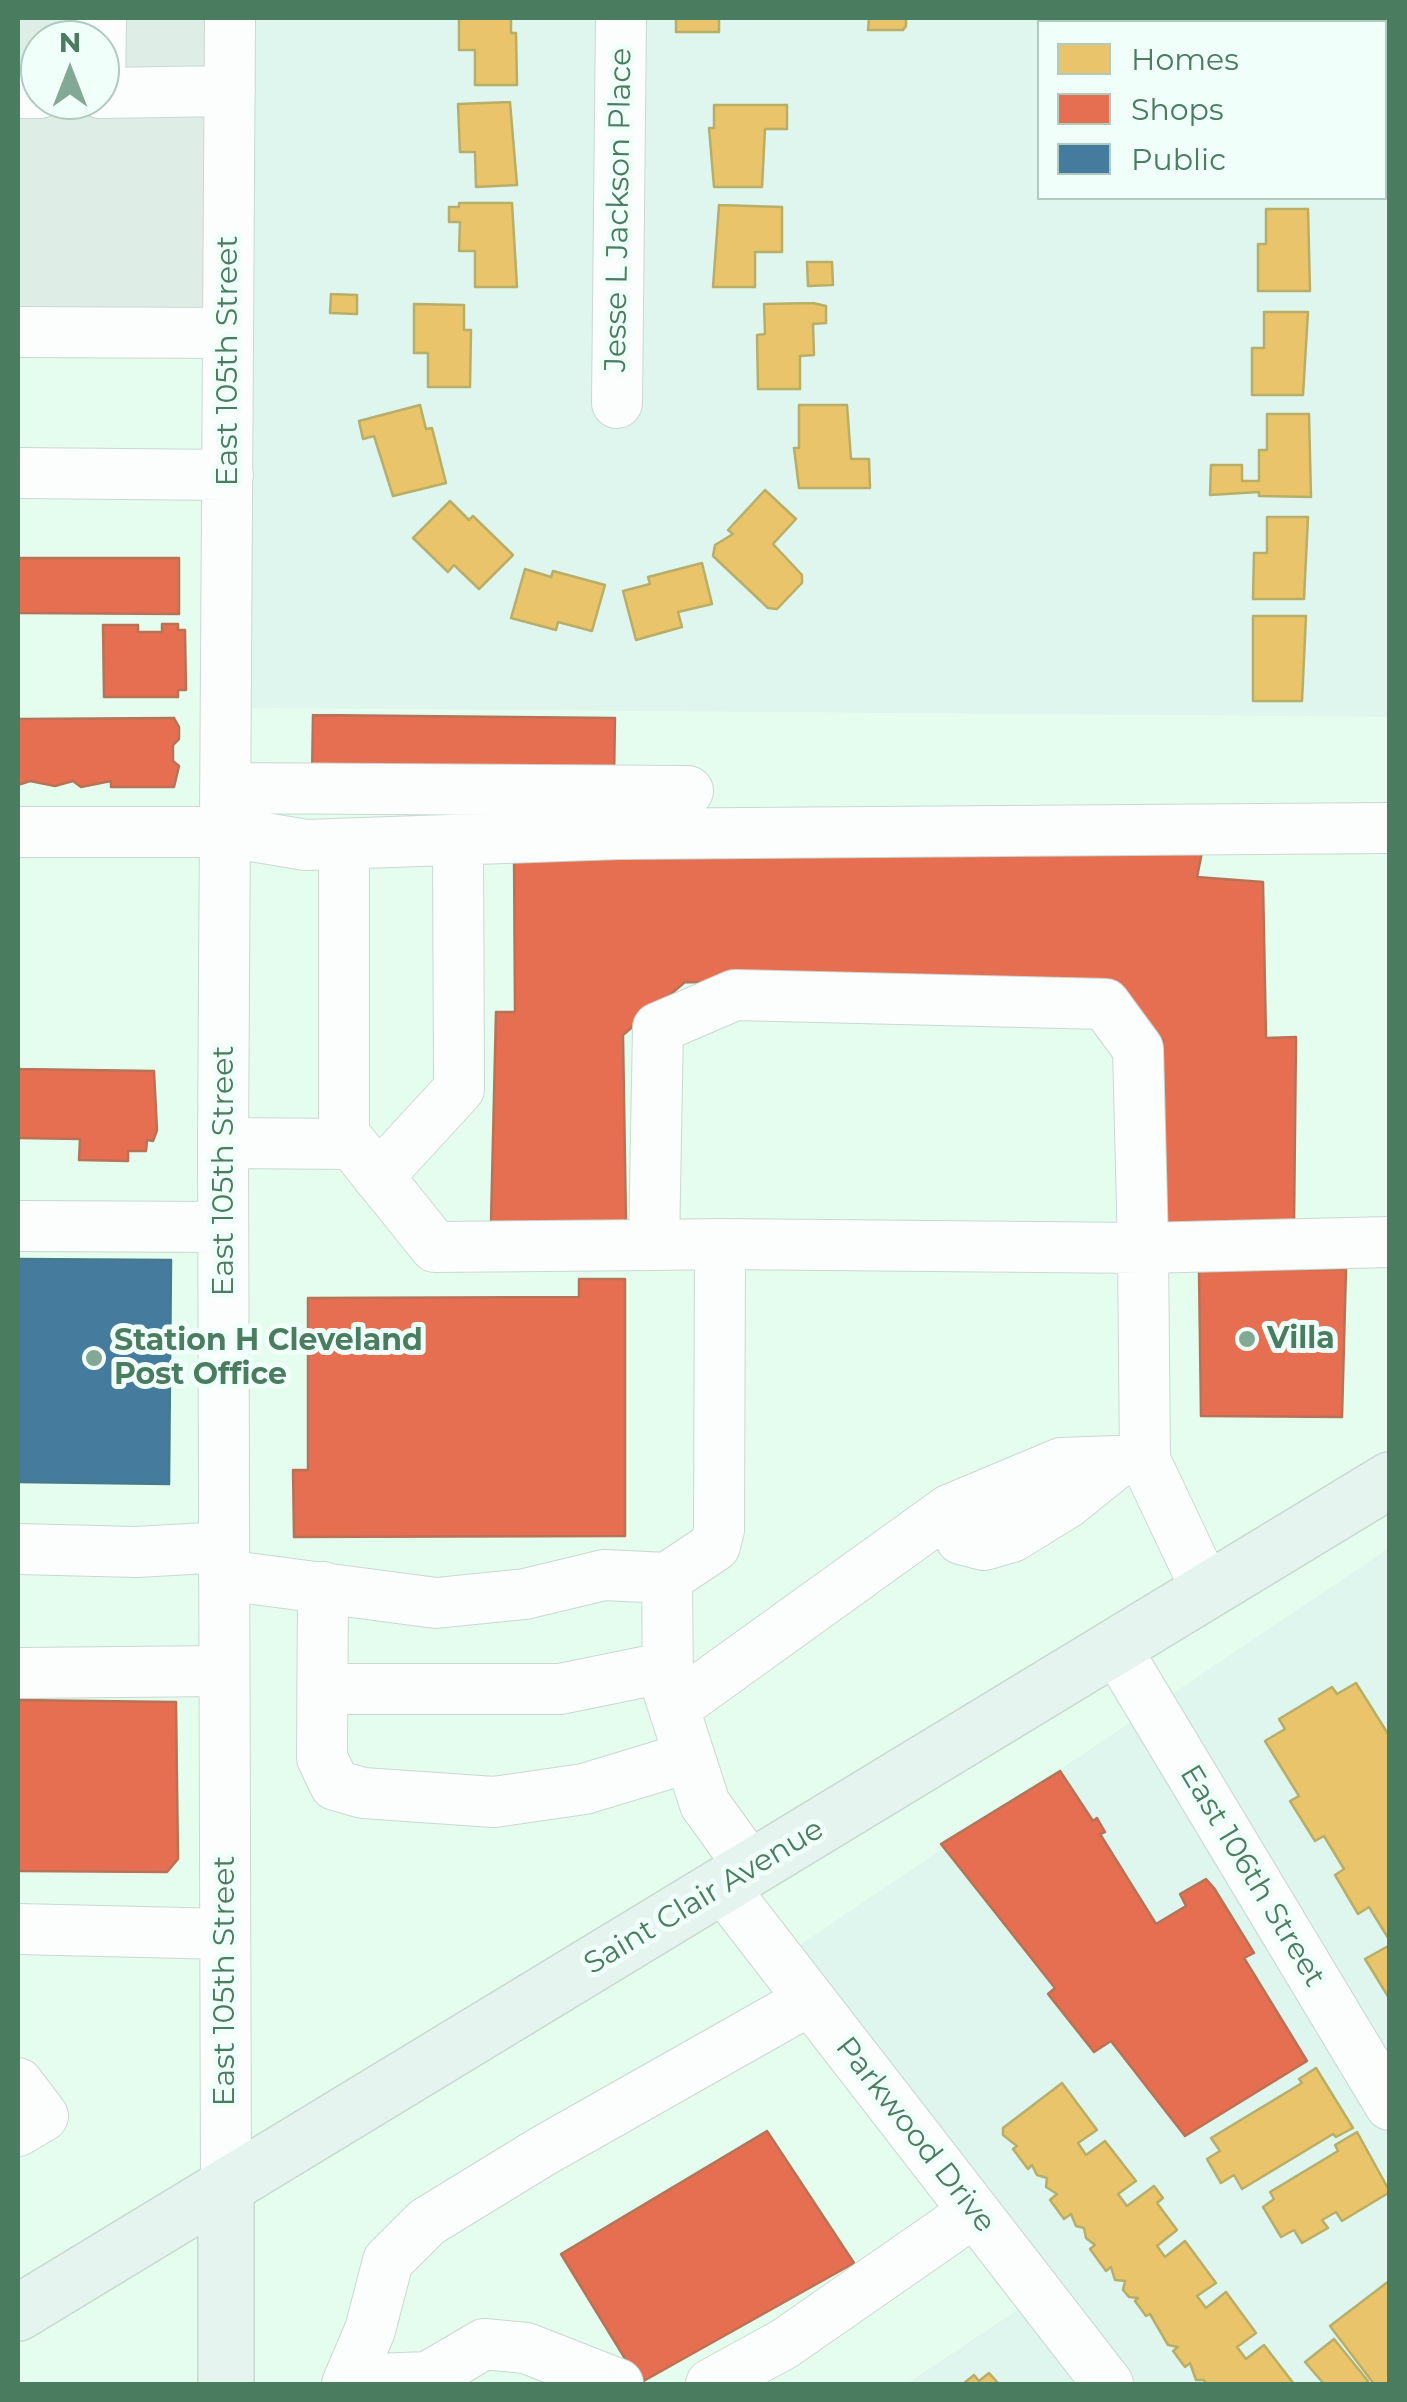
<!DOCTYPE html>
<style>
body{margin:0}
#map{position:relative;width:1407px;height:2402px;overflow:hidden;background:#eefaf6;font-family:Montserrat,sans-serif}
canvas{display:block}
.frame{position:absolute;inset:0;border:20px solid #4a7c60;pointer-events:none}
.legend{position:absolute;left:1037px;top:20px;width:350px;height:180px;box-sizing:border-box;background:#f1fffb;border:2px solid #aecbbd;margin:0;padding:12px 18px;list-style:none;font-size:30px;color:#4a7c60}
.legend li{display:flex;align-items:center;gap:20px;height:50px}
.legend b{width:50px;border:2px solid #aecbbd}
.north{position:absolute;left:20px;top:20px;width:100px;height:100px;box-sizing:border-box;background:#f1fffb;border:2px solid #aecbbd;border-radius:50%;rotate:0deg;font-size:28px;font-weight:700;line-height:40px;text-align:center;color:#4a7c60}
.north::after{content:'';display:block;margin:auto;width:35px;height:45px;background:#83a894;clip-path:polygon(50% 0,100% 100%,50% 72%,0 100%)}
</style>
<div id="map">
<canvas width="1407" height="2402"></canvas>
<div class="frame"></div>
<ul class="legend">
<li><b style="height:28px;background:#e9c46a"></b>Homes</li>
<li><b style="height:28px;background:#e76f51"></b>Shops</li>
<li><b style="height:28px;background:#457b9d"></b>Public</li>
</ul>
<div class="north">N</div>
</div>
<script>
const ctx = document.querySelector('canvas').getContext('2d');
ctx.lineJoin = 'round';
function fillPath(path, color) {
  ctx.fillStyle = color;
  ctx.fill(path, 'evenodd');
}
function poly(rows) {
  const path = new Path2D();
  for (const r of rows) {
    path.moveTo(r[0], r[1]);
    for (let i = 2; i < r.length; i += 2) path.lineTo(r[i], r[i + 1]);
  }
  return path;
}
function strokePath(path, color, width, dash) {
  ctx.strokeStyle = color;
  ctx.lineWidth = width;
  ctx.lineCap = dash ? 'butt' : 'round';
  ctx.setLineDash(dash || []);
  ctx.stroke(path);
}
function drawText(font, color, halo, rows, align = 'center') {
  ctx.font = font + ' Montserrat,sans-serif';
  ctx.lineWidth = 10;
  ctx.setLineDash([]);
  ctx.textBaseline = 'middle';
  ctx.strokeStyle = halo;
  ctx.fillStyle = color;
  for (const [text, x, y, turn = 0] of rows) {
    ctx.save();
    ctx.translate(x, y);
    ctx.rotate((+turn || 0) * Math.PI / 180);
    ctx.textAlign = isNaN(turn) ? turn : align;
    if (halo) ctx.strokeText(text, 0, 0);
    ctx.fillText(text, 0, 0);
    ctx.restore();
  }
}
const residential = poly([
 [230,18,1389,18,1389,717,228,708],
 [1040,22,1384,22,1384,198,1040,198],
 [1389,1480,1389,2384,906,2384,1038,2296,722,1886]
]);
const commercial = poly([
 [18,332,227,333,228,708,1389,717,1389,1548,779,1959,1039,2295,906,2384,18,2384]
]);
const industrial = poly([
 [18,18,230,18,227,333,18,332],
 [40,40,100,40,100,100,40,100]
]);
const homes = poly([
 [459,18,511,18,511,33,516,33,517,85,475,85,475,50,459,50,459,18],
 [676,18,719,18,719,32,676,32,676,18],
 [869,18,906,18,906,26,903,30,868,30,869,18],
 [1165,18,1205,18,1201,22,1165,22,1165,18],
 [1303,18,1343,18,1343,22,1303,22,1303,18],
 [510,102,517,185,476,187,475,152,460,152,458,104,510,102],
 [714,105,787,105,787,129,765,129,762,187,714,187,709,128,714,128,714,105],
 [459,203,512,203,517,287,475,287,475,251,459,251,460,222,449,222,449,207,459,207,459,203],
 [719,205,782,207,782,252,755,252,755,287,713,287,719,205],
 [1266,209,1308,209,1310,291,1258,291,1258,244,1266,244,1266,209],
 [807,262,832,262,833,285,808,286,807,262],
 [331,294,357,295,357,314,330,313,331,294],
 [813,303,826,306,826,323,813,324,814,355,800,356,800,389,758,389,757,335,765,334,764,304,813,303],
 [414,304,464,305,464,330,471,330,470,387,428,387,428,353,414,353,414,304],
 [1264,312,1308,312,1303,395,1252,395,1252,348,1264,348,1264,312],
 [420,405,426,429,432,428,446,483,393,496,374,436,363,439,359,421,420,405],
 [799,405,847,405,851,459,869,459,870,488,799,488,794,448,799,448,799,405],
 [1267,414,1309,414,1311,497,1259,496,1259,492,1210,495,1211,465,1242,465,1242,481,1259,481,1259,450,1267,450,1267,414],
 [765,490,796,519,773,544,802,575,802,583,777,609,768,608,713,556,715,545,733,534,728,530,765,490],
 [450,501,469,520,473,516,513,555,479,589,454,565,448,572,413,538,450,501],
 [1267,517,1308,517,1304,599,1253,599,1254,553,1267,553,1267,517],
 [702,563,712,604,678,612,682,627,636,640,623,591,650,584,648,577,702,563],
 [525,569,551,577,553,571,605,585,592,631,558,622,556,630,511,618,525,569],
 [1253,616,1306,616,1302,701,1253,701,1253,616],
 [1356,1683,1390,1737,1390,1941,1369,1907,1358,1914,1335,1875,1344,1869,1324,1836,1315,1841,1290,1801,1299,1796,1265,1741,1285,1729,1279,1719,1332,1687,1337,1694,1356,1683],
 [1390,1945,1390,1998,1389,1998,1365,1959,1390,1945],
 [1316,2068,1353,2128,1336,2137,1333,2134,1242,2189,1234,2175,1221,2183,1207,2159,1220,2151,1211,2138,1302,2083,1299,2079,1316,2068],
 [1062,2083,1097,2130,1078,2143,1086,2155,1105,2141,1136,2181,1118,2194,1127,2206,1154,2186,1163,2198,1157,2203,1177,2230,1157,2246,1165,2257,1185,2241,1216,2283,1197,2296,1206,2308,1226,2292,1256,2333,1237,2347,1246,2359,1264,2345,1294,2384,1206,2384,1204,2380,1196,2380,1190,2363,1185,2367,1173,2351,1178,2347,1168,2345,1150,2314,1146,2316,1135,2301,1138,2298,1129,2297,1123,2290,1125,2281,1115,2280,1111,2267,1106,2271,1090,2249,1095,2245,1086,2238,1084,2228,1076,2226,1071,2214,1064,2219,1050,2200,1057,2194,1046,2187,1047,2178,1037,2175,1032,2165,1028,2169,1013,2149,1017,2146,1003,2135,1003,2128,1062,2083],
 [1357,2132,1390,2192,1342,2221,1336,2212,1322,2220,1328,2228,1302,2243,1294,2230,1281,2237,1263,2207,1274,2199,1270,2192,1338,2151,1335,2145,1357,2132],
 [1389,2281,1390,2384,1374,2384,1330,2326,1389,2281],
 [1334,2339,1368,2381,1364,2384,1324,2384,1305,2362,1334,2339],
 [989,2373,999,2384,963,2384,974,2375,979,2381,989,2373]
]);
const shops = poly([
 [18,558,179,558,179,614,18,613,18,558],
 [162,624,178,624,178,630,185,630,186,690,178,690,178,697,104,697,103,625,138,625,138,632,162,632,162,624],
 [313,715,615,718,614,779,312,776,313,715],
 [174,718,179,727,179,739,173,745,173,761,179,766,174,787,111,787,111,781,81,787,73,781,55,786,30,781,18,785,18,719,174,718],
 [1203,847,1197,877,1263,882,1266,1038,1296,1037,1294,1224,1156,1224,1163,1040,1114,987,685,982,623,1035,626,1224,491,1222,496,1012,515,1012,514,851,1203,847],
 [18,1055,19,1069,154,1071,157,1130,153,1141,147,1140,146,1151,128,1151,128,1161,79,1160,80,1139,18,1138,18,1055],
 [1346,1269,1342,1417,1201,1416,1199,1270,1346,1269],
 [579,1279,625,1279,625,1536,294,1537,293,1470,308,1470,308,1298,579,1297,579,1279],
 [18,1700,176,1702,178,1859,167,1872,18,1871,18,1700],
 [1060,1771,1093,1821,1097,1818,1105,1832,1100,1834,1156,1924,1186,1906,1180,1894,1206,1879,1214,1888,1254,1953,1244,1958,1307,2061,1185,2136,1111,2041,1094,2052,1048,1994,1055,1988,941,1844,1060,1771],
 [767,2131,854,2263,640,2383,561,2254,767,2131]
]);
const public = poly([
 [18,1259,171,1260,169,1484,18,1482,18,1259]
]);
const minor = poly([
 [18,93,40,93],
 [100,93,230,91],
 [100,93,101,18],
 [18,332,227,333],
 [617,403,621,18],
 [18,473,228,475],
 [228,788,688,791],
 [18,832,228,832,306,845,618,834,1390,828],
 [223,1143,352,1144,435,1247,654,1245],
 [344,1144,344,844],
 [378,1177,459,1089,458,840],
 [18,1226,223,1227],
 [720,1244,1143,1248,1145,1460,1207,1591],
 [949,1510,961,1539,984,1545,1012,1537,1067,1503,1119,1461],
 [18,1549,137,1552,224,1547],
 [224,1575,436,1603,525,1594,604,1575,667,1578],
 [323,1587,322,1758,335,1785,363,1793,494,1802,584,1789,690,1757],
 [1115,1647,1390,2105],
 [18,1673,224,1671],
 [323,1689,560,1689,668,1667],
 [674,1708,949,1510,1061,1463,1145,1460],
 [751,1868,705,1804,668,1690,667,1578,715,1546,719,1530,720,1244,654,1245,658,1028,735,995,1105,1004,1138,1049,1143,1248,1390,1242],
 [722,1886,1108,2384],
 [18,1929,225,1934],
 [18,2083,43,2116,18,2131],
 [226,2187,223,1143,230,18],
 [351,2380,428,2377,484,2344,526,2348,618,2384],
 [347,2384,370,2330,388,2261,427,2222,543,2151,810,2000],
 [711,2384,784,2344,974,2212]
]);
const major = poly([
 [226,2187,226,2384],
 [18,2313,1390,1480]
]);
const markers = [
 [1247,1339,10,"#83a894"],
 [94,1358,10,"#83a894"]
];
const streetNames = [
 ["Jesse L Jackson Place",619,210,-89],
 ["East 105th Street",228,361,-90],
 ["East 105th Street",224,1171,-90],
 ["East 106th Street",1252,1876,59],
 ["Saint Clair Avenue",704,1897,-31],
 ["East 105th Street",225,1981,-90],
 ["Parkwood Drive",915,2135,52]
];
const poiNames = [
 ["Villa",1267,1339],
 ["Station H Cleveland",114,1341],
 ["Post Office",114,1375]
];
fillPath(residential, '#def6ed');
fillPath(commercial, '#e5fdef');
fillPath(industrial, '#deede6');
fillPath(homes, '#e9c46a');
strokePath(homes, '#b9ae67', 2.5);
fillPath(shops, '#e76f51');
strokePath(shops, '#b87356', 2.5);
fillPath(public, '#457b9d');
strokePath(public, '#467b8b', 2.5);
strokePath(minor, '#cad8d2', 52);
strokePath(major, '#c7d9d0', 58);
strokePath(minor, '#fcfefe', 50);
strokePath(major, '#e6f4f0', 55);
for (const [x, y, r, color] of markers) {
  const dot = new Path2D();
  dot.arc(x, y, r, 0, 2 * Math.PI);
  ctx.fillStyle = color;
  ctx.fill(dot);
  strokePath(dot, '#f1fffb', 4);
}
drawText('30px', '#4a7c60', '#f1fffb', streetNames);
drawText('bold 30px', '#4a7c60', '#f1fffb', poiNames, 'left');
</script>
